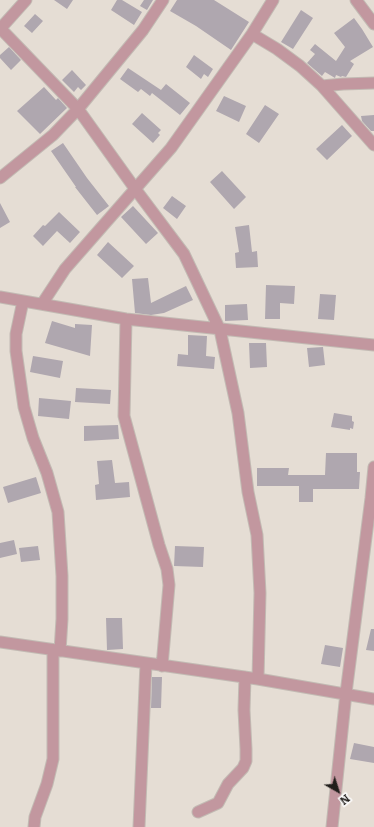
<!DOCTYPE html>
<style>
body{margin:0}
#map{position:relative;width:374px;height:827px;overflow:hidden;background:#e5ddd4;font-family:Literata,serif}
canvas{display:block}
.north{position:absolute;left:318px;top:771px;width:40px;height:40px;-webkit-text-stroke:3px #fff;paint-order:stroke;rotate:141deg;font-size:11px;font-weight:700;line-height:16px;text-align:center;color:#201d1a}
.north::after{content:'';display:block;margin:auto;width:14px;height:18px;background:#201d1a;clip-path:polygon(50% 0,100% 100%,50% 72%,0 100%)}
</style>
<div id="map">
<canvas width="374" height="827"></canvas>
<div class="north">N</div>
</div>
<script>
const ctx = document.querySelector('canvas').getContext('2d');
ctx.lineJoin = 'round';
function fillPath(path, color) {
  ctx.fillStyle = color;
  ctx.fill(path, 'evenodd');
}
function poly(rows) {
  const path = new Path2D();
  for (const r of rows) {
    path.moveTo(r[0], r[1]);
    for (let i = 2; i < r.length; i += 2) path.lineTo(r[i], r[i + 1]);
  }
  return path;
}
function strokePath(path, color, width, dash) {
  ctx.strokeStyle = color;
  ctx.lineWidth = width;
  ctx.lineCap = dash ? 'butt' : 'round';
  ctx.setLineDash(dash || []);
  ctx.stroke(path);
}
const building = poly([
 [54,0,73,0,67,9],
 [117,0,122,0,142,12,134,25,111,10],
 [144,0,153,0,147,10,140,6],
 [177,0,214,0,249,22,231,50,196,26,170,11],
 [301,10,313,18,293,49,281,42],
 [35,14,43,21,32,33,24,26],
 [354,18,362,29,373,47,350,61,354,64,346,77,342,76,341,77,336,75,335,78,325,72,322,76,307,63,315,54,310,50,315,44,336,61,345,47,334,33],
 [9,47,21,60,11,70,0,58,0,55],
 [194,55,213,69,208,77,204,74,201,79,186,67],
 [128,68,161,90,166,84,190,103,180,115,152,93,150,96,141,89,138,92,120,79],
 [72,70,86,85,81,90,78,87,74,92,62,80],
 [44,87,56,100,58,98,67,108,40,134,17,111],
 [224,96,246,106,239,122,216,111],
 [265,105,279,114,259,143,246,134],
 [142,113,161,130,158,133,160,135,153,143,132,124],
 [374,115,374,131,371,131,362,121,361,116],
 [342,125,352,136,327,160,316,149],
 [63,143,87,178,109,206,97,215,75,187,76,187,51,151],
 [222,171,246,197,234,209,210,182],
 [172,196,186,206,177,219,163,208],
 [0,203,10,222,0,228],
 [133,206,158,233,146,244,121,217],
 [59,212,80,232,70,243,57,231,43,246,33,236,43,225,45,226],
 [249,225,252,252,257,251,258,267,236,268,235,253,239,252,235,227],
 [108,242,134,266,122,278,97,255],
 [148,278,151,303,186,286,193,300,164,313,151,315,135,313,132,279],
 [266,285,295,286,294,304,280,303,280,319,265,319],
 [320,294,336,295,334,320,318,319],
 [247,304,248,320,225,321,225,305],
 [52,321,75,328,75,324,92,325,90,356,45,343],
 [188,335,207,336,206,356,215,357,214,369,177,366,178,354,188,355],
 [249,343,266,343,267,367,250,368],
 [323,347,325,365,309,367,307,348],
 [33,356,63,361,60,378,30,372],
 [76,388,111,390,110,404,75,402],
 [39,398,71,401,69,419,38,416],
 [334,413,352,416,352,421,354,422,353,429,350,428,350,430,331,427],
 [118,425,119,439,84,441,84,426],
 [326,453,357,453,357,472,360,472,359,489,313,489,313,502,299,502,299,486,257,486,257,468,289,468,288,475,325,475],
 [112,460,115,483,129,482,130,497,96,500,95,485,99,484,97,461],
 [36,477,41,493,8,503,3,487],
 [14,540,17,554,0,558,0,543],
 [38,546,40,560,21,562,19,548],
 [175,546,204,547,203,567,174,566],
 [106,618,122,618,123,649,107,650],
 [371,629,374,629,374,651,366,650],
 [325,645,343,648,340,667,321,664],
 [152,677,162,677,161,708,151,708],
 [354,743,374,747,374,763,350,759]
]);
const minor = poly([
 [356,0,374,24],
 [0,28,78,109,136,190,184,254,220,330,238,413,248,492,257,535,260,593,258,679],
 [0,29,26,0],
 [252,34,277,49,300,66,322,86],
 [374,83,343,84,322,86,374,145],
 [0,178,53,135,78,109,143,30,163,0],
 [0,297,126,319,374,345],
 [23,301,16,334,16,351,24,407,33,438,47,473,58,512,62,576,62,619,60,651],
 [42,304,65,269,171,148,252,34,273,0],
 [126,319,124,416,159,545,167,569,169,585,162,666],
 [0,642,258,679,374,699],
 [198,812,218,803,228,784,243,768,246,761,246,749,244,710,245,677],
 [34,827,35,817,47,784,53,759,53,650],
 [139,827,146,663],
 [332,827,346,693,371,498,374,467]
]);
fillPath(building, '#afa7af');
strokePath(minor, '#c2bab3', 13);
strokePath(minor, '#c2979f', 11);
</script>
